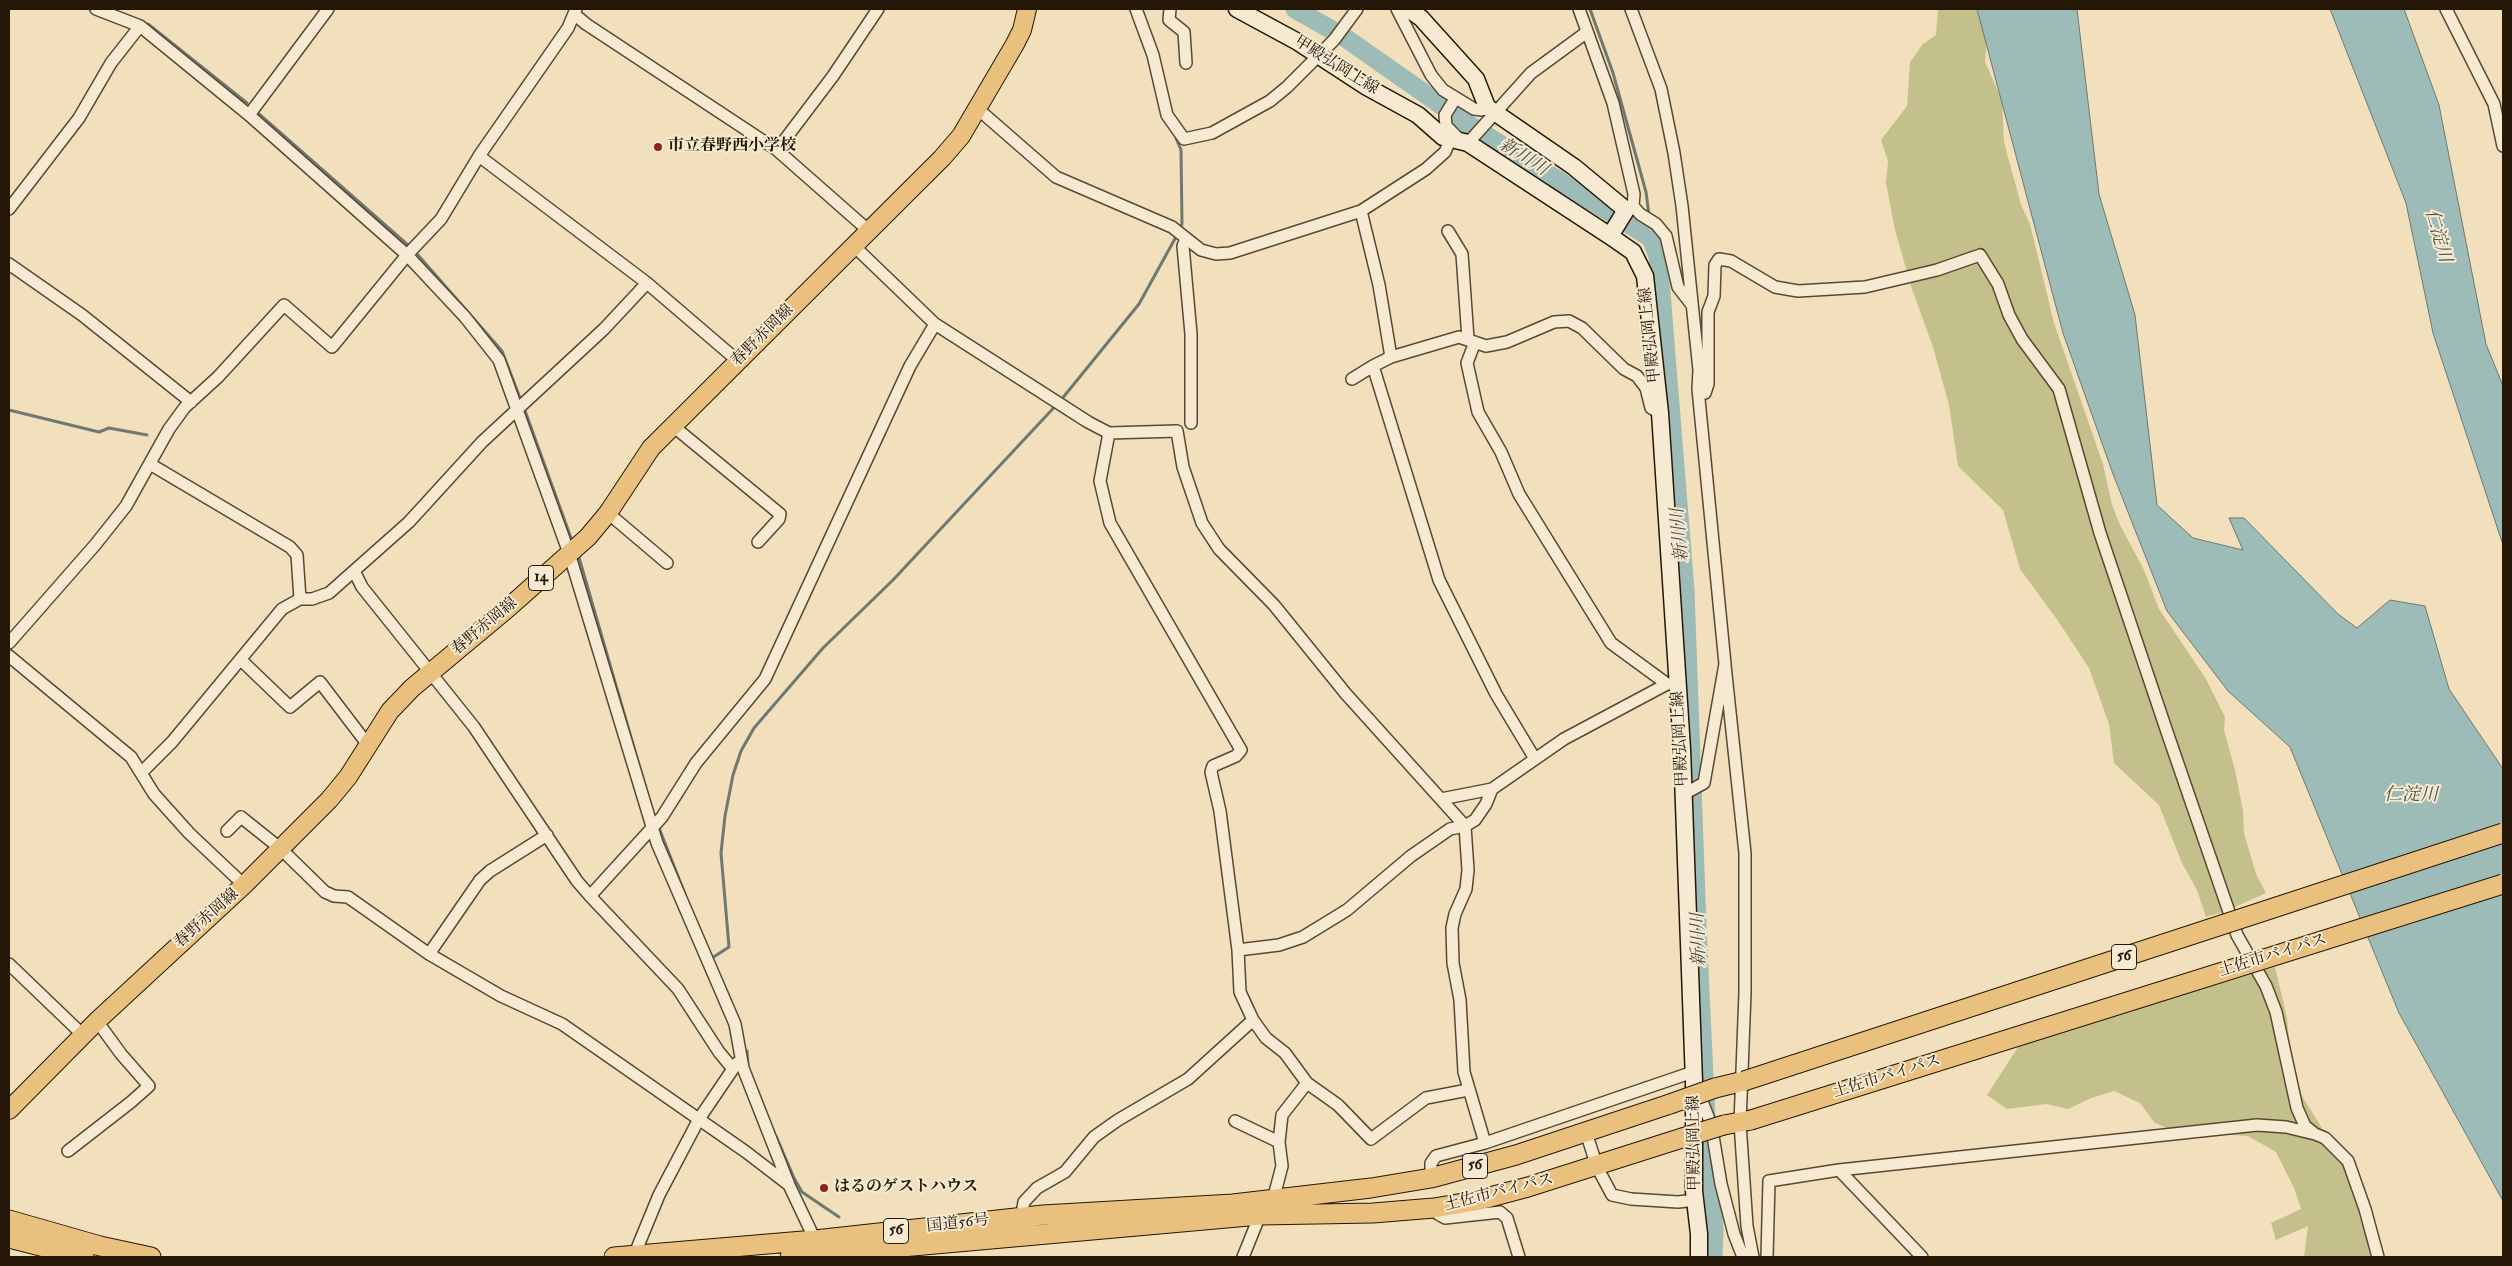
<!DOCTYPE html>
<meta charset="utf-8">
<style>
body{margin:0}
#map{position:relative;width:2512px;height:1266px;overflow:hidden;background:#f2dfbb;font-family:"IM FELL Double Pica",serif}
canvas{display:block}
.frame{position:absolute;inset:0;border:10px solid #241707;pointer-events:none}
</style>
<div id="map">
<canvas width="2512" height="1266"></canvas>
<div class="frame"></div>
</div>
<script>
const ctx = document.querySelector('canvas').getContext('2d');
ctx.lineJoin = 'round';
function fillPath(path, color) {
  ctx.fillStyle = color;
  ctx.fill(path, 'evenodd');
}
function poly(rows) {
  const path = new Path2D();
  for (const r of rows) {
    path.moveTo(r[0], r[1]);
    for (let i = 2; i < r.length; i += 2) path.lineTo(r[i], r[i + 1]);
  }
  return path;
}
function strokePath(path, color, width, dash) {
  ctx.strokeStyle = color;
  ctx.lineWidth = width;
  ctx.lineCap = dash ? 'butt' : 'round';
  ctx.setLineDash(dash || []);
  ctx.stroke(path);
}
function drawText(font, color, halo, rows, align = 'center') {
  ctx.font = font + ' "IM FELL Double Pica","Noto Serif JP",serif';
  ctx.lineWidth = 4;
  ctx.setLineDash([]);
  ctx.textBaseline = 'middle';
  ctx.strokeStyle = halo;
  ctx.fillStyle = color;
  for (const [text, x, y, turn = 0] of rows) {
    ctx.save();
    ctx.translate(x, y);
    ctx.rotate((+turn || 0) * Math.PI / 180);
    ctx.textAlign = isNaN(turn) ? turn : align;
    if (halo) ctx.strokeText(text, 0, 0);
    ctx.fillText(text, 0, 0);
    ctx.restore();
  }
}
const green = poly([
 [1938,9,1982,9,1987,38,1985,62,2002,100,2004,142,2021,205,2030,224,2054,323,2103,464,2112,505,2120,525,2144,570,2159,609,2206,679,2225,717,2224,730,2235,770,2243,811,2244,833,2256,874,2266,893,2226,911,2206,917,2197,890,2182,863,2159,805,2114,763,2109,724,2089,668,2056,618,2020,569,2003,510,1958,466,1949,405,1933,347,1912,289,1895,230,1886,183,1888,161,1881,140,1907,106,1910,62,1923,44,1936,35],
 [2275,967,2287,1018,2291,1057,2299,1091,2336,1151,2367,1218,2377,1257,2304,1257,2308,1226,2276,1240,2271,1223,2301,1209,2294,1188,2276,1152,2248,1136,2174,1131,2155,1123,2140,1103,2114,1091,2091,1098,2068,1109,2046,1104,2007,1109,1987,1095,2020,1044]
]);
const water = poly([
 [1977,9,2077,9,2099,194,2135,315,2157,505,2193,538,2243,550,2229,518,2244,518,2338,614,2357,628,2390,600,2425,606,2449,689,2503,769,2503,1201,2399,1013,2290,747,2228,691,2167,611,2113,474,2063,333,1977,9],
 [2330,9,2404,9,2439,105,2486,344,2503,386,2503,545,2433,333,2406,203,2330,9]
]);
const stream = poly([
 [1590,9,1613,73,1646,192,1649,215],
 [148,24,247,103],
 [259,114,409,246],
 [1174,133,1181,150,1182,224,1179,230],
 [1650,223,1651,238],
 [418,255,502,351,520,398],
 [524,408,571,538],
 [9,410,99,432,109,428,147,435],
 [578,554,645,786],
 [659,828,685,894],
 [712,958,729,947,721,853,725,816,733,775,741,751,754,728,823,648,893,580,1061,400,1139,304,1177,235],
 [747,1051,748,1068],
 [776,1136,794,1178,802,1192,839,1217]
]);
const river = poly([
 [1295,9,1344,37,1471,126,1651,238,1658,256,1685,590,1697,926,1706,1121,1714,1231,1713,1257]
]);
const minor = poly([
 [96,9,140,26,249,115,407,255,465,317,499,360,569,553,657,843,735,1024,743,1068,789,1185,817,1244],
 [1136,9,1153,55,1167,115,1184,139,1212,133,1270,101,1287,87,1334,40,1357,9],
 [1170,9,1169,20,1184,32,1186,63],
 [1397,9,1431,75,1443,90,1474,109,1482,110,1487,107],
 [1579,9,1613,103,1634,194,1633,206,1626,210],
 [1631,9,1661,89,1674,153,1682,206,1699,370,1698,389,1705,393,1708,384,1708,312,1714,296,1715,265,1719,259,1731,261,1775,287,1798,291,1865,287,1937,270,1980,255,1998,284,2009,315,2022,339,2059,389,2100,533,2167,732,2237,935,2266,986,2276,1012,2297,1108,2305,1126,2315,1134],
 [2446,9,2494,104,2503,146],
 [574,14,586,24,777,150],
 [1455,99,1445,115,1446,126,1460,140],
 [978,109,1056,177,1172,227,1201,250,1216,254,1230,253,1361,211],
 [249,115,328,9],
 [1468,143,1531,73,1587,32],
 [479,156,568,28,576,9],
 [1633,206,1640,214,1656,224,1666,236,1678,287,1692,305],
 [9,209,79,118,111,63,140,26],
 [869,231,777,150,833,76,878,9],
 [1448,231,1462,254,1468,339],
 [1186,239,1183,246,1191,334,1191,423],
 [854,246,935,324,1088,422,1109,433,1177,431,1183,467,1202,523,1219,549,1274,605,1346,694,1465,826,1468,870,1466,889,1455,914,1452,928,1453,963,1460,1000,1464,1072,1485,1143],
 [9,264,82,315,191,402],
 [1475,342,1467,363,1478,412,1501,452,1519,494,1611,643,1667,684],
 [1391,357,1379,285,1361,211,1426,169,1445,152,1450,140],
 [1352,379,1373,366],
 [673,426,780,514,779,519,758,542],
 [1109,433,1100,481,1110,523,1241,750,1236,756,1213,766,1211,772,1220,811,1238,950,1240,992,1253,1020,1266,1038,1285,1053,1307,1083],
 [150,464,290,547,297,555,300,599,312,599,329,593,409,522,482,442,604,329,647,283,738,361],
 [608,513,667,563],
 [354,571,362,587,474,727,577,881,590,896,662,817,696,763,765,679,910,366,935,324],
 [9,643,95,545,126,506,169,429,185,407,218,377,284,305,332,347,407,255,441,219,479,156,647,283],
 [9,656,131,757,154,794,189,833,244,885],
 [241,660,290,707,320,682,368,745],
 [1725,665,1745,853,1745,993,1740,1123,1747,1226,1753,1257],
 [1535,759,1496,694,1439,580,1373,366,1391,357,1459,337,1486,346,1507,342,1554,322,1569,321,1582,328,1624,369,1637,376,1646,388,1651,408,1660,413],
 [141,773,172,742,282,609,300,599],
 [1684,794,1704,783,1725,664,1698,389],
 [1441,799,1492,789,1564,739,1667,684,1674,684],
 [227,831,241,817,281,849,325,892,334,896,348,897,429,954,480,880,490,871,547,835],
 [590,896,678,989,719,1052,733,1069],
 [1238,950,1279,945,1303,937,1347,910,1411,856,1450,829,1465,826,1475,820,1486,804,1492,789],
 [429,954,501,996,562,1024,746,1152,789,1185],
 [9,964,84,1036],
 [1697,1089,1711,1124,1721,1184,1734,1234,1743,1257],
 [1235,1121,1279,1142],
 [1586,1132,1597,1167,1612,1195,1631,1199,1678,1202,1696,1200],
 [68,1151,131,1102,149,1086,121,1054,97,1021],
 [1839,1170,1922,1257],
 [1431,1178,1431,1163,1436,1156,1485,1143,1693,1072],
 [1434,1208,1438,1214,1445,1218,1500,1212,1507,1218,1519,1257],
 [1021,1218,1024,1202,1037,1188,1065,1172,1094,1137,1118,1120,1188,1079,1253,1020],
 [639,1255,638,1246,659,1195,699,1119,737,1063],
 [1243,1257,1260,1215,1273,1200,1282,1166,1279,1142,1282,1115,1307,1083,1338,1105,1371,1139,1426,1098,1468,1090],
 [1767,1257,1769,1181,1839,1170,2257,1125,2286,1127,2315,1134,2325,1138,2348,1161,2365,1209,2378,1257]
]);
const secondary = poly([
 [1237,9,1298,42,1367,87,1418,115,1443,137,1468,143,1610,236,1633,252,1645,276,1660,413,1682,749,1694,1082,1694,1191,1699,1234,1699,1257],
 [1408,9,1421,18,1476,79,1487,107,1574,167,1626,210,1610,236]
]);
const primary = poly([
 [9,1110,98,1020,244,885,329,800,348,777,390,711,412,688,508,608,588,537,608,513,651,448,942,158,961,136,1015,44,1022,30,1027,9]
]);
const trunk = poly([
 [1715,1088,1744,1081],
 [1724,1125,1751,1120],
 [9,1220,100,1246,151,1257],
 [9,1238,84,1257],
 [614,1257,815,1240,1043,1215,1233,1204,1371,1188,1431,1178,1516,1155,1670,1104],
 [790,1257,1260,1215,1373,1213,1434,1208,1475,1201,1528,1187,1682,1138]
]);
const trunkBridge = poly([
 [1744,1081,2503,833],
 [1670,1104,1715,1088],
 [1751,1120,2503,884],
 [1682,1138,1724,1125]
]);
const markers = [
 [658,147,5,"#8f2418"],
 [824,1188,5,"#8f2418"]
];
const shields = [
 [541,578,25],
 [2124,957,25],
 [1475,1166,25],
 [896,1231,25]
];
const shieldNames = [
 ["14",541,578],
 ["56",2124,957],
 ["56",1475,1166],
 ["56",896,1231]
];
const streetNames = [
 ["甲殿弘岡上線",1336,66,32],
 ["甲殿弘岡上線",1651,335,-96],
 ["春野赤岡線",763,336,-45],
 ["春野赤岡線",485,627,-40],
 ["甲殿弘岡上線",1681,739,-93],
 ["春野赤岡線",207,919,-42],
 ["土佐市バイパス",2273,956,-17],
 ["土佐市バイパス",1887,1077,-17],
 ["甲殿弘岡上線",1695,1143,-91],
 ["土佐市バイパス",1499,1193,-14],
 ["国道56号",958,1224,-6]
];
const poiNames = [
 ["市立春野西小学校",668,147],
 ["はるのゲストハウス",834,1188]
];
const waterNames = [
 ["新川川",1523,158,32],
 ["仁淀川",2437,236,74],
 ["新川川",1681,535,-95],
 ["仁淀川",2411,796],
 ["新川川",1700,940,-92]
];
fillPath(green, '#c3c08b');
fillPath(water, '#9dbbb7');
strokePath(water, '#6d7971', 1);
strokePath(stream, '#6d7971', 3);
strokePath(river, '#9dbbb7', 19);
strokePath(minor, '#584934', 14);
strokePath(secondary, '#241707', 19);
strokePath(primary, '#241707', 20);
strokePath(trunk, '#241707', 21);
strokePath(minor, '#f7ead3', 11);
strokePath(secondary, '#f7ead3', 16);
strokePath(primary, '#e9c07e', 18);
strokePath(trunk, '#e9c07e', 19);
strokePath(trunkBridge, '#241707', 21, []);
strokePath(trunkBridge, '#e9c07e', 19);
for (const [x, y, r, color] of markers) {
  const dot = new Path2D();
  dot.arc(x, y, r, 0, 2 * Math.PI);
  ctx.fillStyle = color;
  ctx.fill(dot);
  strokePath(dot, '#f7ead3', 2);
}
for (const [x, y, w] of shields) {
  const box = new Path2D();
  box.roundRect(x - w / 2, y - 12.5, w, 25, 4);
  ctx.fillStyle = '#f7ead3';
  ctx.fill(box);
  strokePath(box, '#241707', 1);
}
drawText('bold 15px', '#241707', null, shieldNames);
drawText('16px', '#241707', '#f7ead3', streetNames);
drawText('bold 16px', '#241707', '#f7ead3', poiNames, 'left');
drawText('italic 18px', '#4e5045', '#f7ead3', waterNames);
</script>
